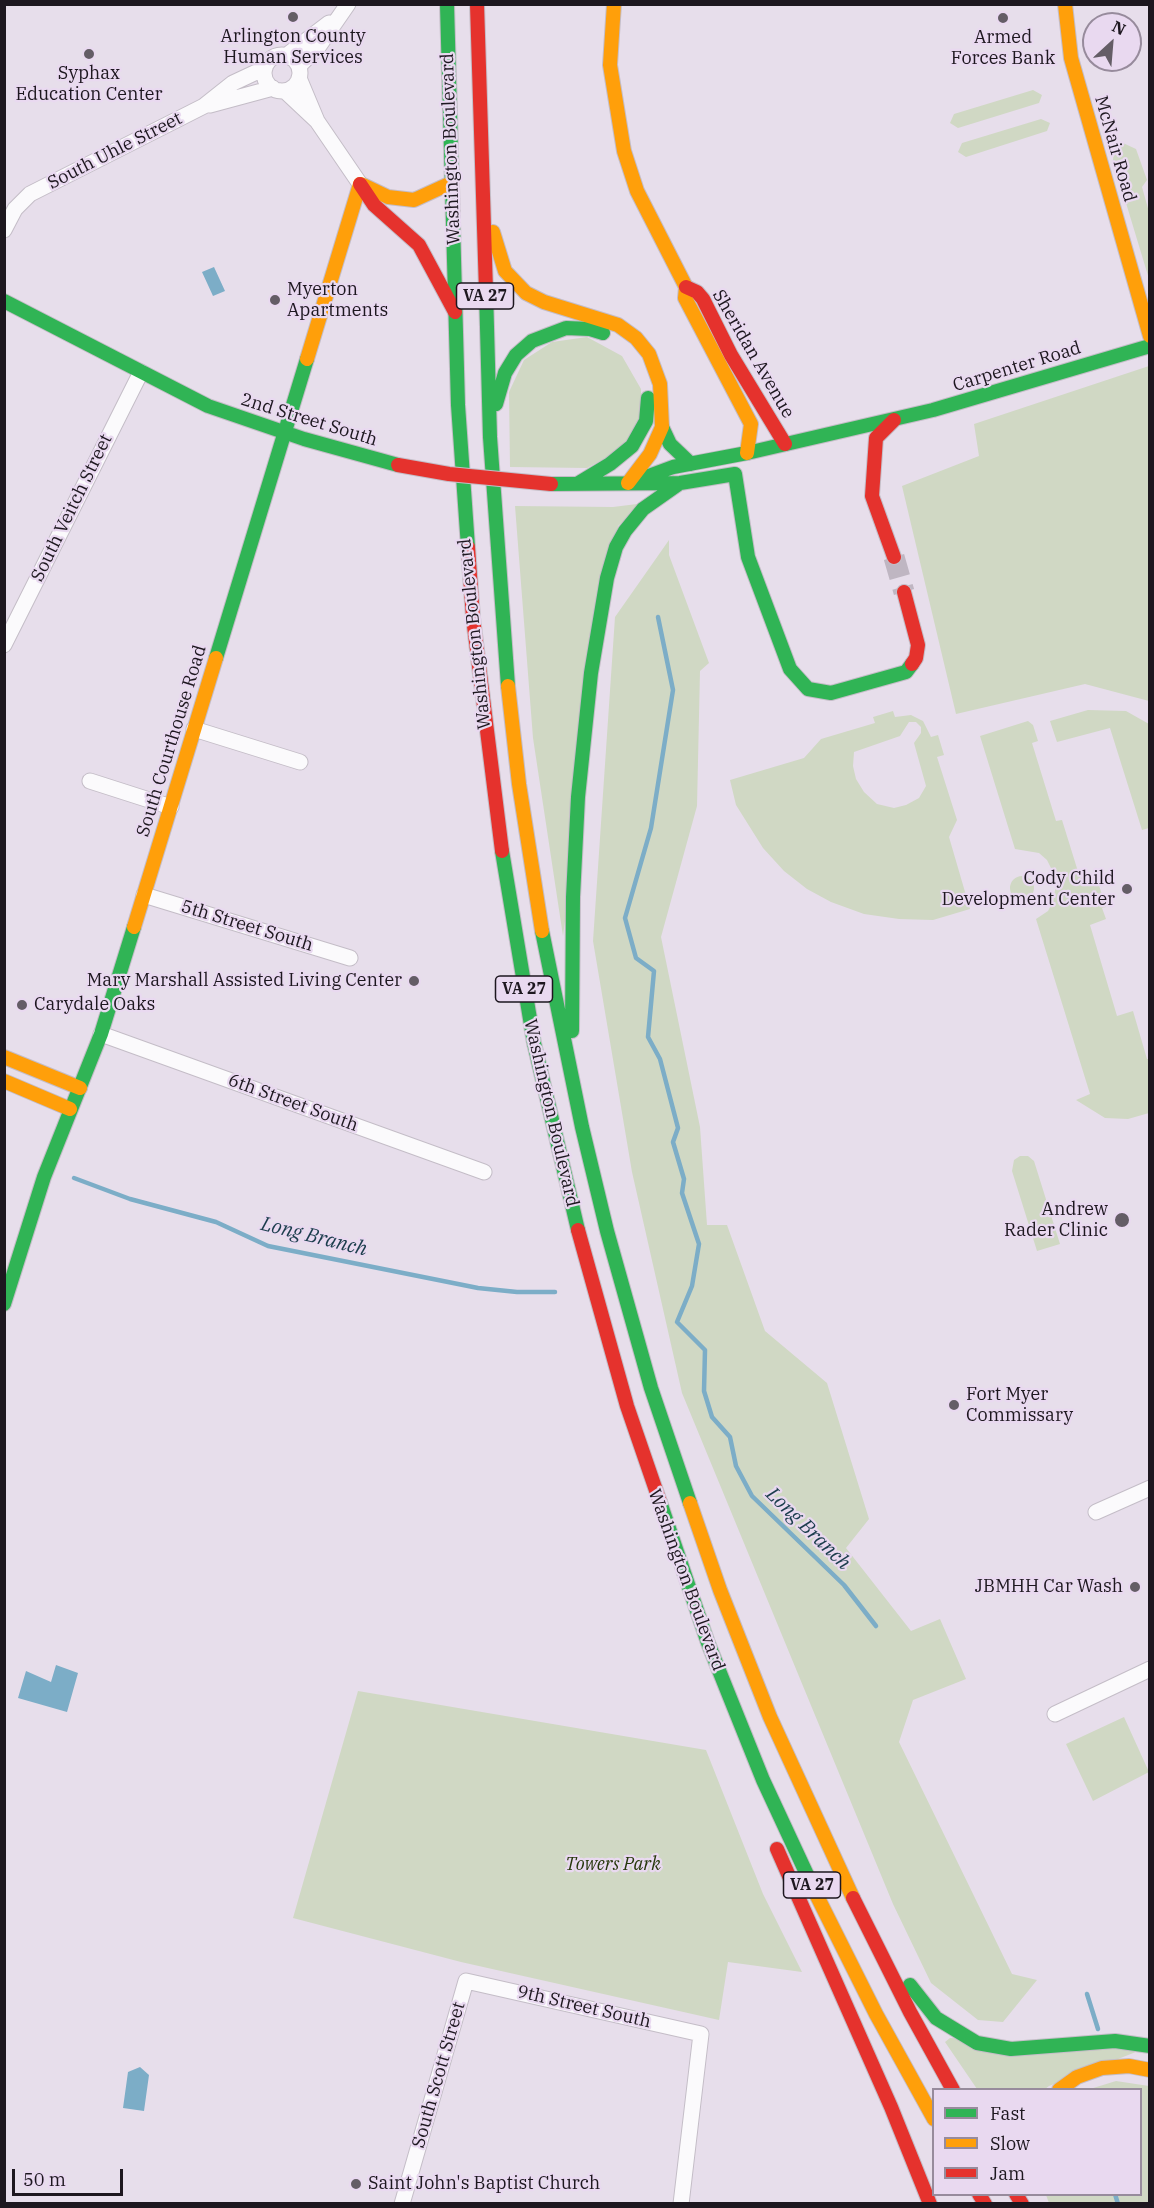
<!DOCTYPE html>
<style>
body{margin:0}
#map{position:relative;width:1154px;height:2208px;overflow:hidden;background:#e7deeb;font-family:"IBM Plex Serif",serif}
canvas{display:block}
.frame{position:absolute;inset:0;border:6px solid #1d171f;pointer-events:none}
.legend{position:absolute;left:932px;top:2088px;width:210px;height:108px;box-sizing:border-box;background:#e9d9f0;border:2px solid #978b9c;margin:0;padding:8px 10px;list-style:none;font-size:18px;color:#1d171f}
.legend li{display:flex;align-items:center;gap:12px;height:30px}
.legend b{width:30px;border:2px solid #978b9c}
.north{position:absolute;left:1082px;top:12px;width:60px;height:60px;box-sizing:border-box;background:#e9d9f0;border:2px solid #978b9c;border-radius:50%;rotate:26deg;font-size:16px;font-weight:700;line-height:24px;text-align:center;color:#1d171f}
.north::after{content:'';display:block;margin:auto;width:21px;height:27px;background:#645d66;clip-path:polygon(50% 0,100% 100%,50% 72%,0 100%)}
.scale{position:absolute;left:12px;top:2169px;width:111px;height:27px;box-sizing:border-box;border:3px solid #1d171f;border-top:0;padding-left:8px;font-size:18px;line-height:21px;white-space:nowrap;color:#1d171f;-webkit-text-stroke:4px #e9d9f0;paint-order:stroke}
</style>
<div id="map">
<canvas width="1154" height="2208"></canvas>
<div class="frame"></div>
<ul class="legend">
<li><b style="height:8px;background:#30b455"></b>Fast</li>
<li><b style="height:8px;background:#ff9f0a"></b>Slow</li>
<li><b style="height:8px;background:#e5322d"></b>Jam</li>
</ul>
<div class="north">N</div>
<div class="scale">50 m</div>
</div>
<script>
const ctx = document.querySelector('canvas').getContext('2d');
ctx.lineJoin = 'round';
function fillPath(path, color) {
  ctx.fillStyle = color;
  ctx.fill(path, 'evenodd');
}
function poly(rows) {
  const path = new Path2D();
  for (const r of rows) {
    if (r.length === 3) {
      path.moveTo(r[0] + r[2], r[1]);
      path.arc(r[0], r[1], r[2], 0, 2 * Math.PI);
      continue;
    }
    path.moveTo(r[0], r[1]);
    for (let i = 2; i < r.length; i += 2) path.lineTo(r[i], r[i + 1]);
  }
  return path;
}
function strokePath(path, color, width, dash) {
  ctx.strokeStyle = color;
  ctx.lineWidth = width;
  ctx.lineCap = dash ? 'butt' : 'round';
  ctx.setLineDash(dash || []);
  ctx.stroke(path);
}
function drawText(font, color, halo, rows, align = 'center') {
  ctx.font = font + ' "IBM Plex Serif",serif';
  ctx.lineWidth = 4.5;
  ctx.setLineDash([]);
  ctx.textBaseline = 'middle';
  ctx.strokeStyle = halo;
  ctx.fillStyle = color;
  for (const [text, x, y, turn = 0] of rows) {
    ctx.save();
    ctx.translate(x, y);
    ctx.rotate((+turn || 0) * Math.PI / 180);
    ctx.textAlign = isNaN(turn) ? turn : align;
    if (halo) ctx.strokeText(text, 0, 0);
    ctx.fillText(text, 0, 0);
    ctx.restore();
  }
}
const green = poly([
 [1033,90,1042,95,1039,103,958,128,950,123,954,114],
 [1041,119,1050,123,1047,131,966,157,958,152,962,143],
 [1123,143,1136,149,1147,180,1142,187,1149,212,1149,279,1113,160,1114,149],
 [587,337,622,356,641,389,641,417,623,449,587,468,510,467,509,392,524,360,552,342],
 [1149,366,1149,701,1085,684,956,714,902,486,979,456,974,424],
 [645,503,618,526,563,936,533,738,515,506,613,507],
 [669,540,669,555,709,663,700,671,697,806,661,937,700,1127,707,1225,727,1225,765,1331,827,1383,869,1519,846,1548,911,1631,940,1619,966,1679,913,1700,899,1742,1012,1974,1037,1980,1003,2022,978,2020,931,1983,893,1904,682,1393,632,1172,593,941,615,617],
 [1088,710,1126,711,1149,724,1149,828,1142,830,1110,728,1057,742,1050,721],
 [893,711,895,717,911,715,923,721,931,737,938,735,944,755,937,757,957,820,949,837,970,909,933,920,899,919,864,914,831,902,807,889,784,871,763,848,736,805,730,780,804,758,821,739,875,723,873,717],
 [909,722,916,722,921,727,921,733,914,743,926,786,919,798,906,805,894,808,877,804,864,792,856,779,853,766,854,752,900,736],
 [1028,721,1033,725,1038,741,1032,743,1056,821,1062,820,1080,878,1095,873,1106,907,1102,908,1106,919,1090,925,1117,1016,1133,1011,1147,1059,1149,1059,1149,1113,1128,1119,1105,1118,1076,1100,1090,1094,1036,919,1048,911,1053,901,1057,880,1047,860,1039,853,1015,849,980,736],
 [1022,888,12],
 [1020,1156,1028,1156,1034,1161,1060,1244,1037,1251,1012,1171,1014,1160],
 [358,1691,706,1750,763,1894,802,1972,728,1962,719,2020,461,1962,293,1918],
 [1124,1717,1149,1772,1093,1801,1066,1744],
 [950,2038,1141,2050,1049,2086,1045,2089,977,2089,945,2042],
 [1116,2081,1149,2086,1149,2203,1049,2203,1046,2195,1140,2194,1140,2090,1090,2089]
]);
const water = poly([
 [214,267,225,291,213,296,202,272],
 [56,1665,78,1673,67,1712,18,1698,26,1671,51,1682],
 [140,2067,149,2075,144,2111,123,2108,128,2072]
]);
const stream = poly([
 [658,617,673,690,651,828,625,918,636,958,654,971,648,1037,660,1059,678,1128,673,1142,684,1179,682,1193,699,1244,692,1286,677,1322,705,1350,704,1391,712,1417,730,1437,736,1466,752,1496,844,1585,876,1626],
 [74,1178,130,1199,216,1222,268,1246,478,1288,517,1292,555,1292],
 [1087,1994,1098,2029],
 [1115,2194,1118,2204]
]);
const secondaryTunnel = poly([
 [894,557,904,592]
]);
const street = poly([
 [282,73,18],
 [287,55,329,23],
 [299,66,319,46,348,4],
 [299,78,317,121,360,184],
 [285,91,317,121],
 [210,105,273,88],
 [4,230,15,209,30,194,204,106,233,83,265,68],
 [4,645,141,372],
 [194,729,300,762],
 [90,781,171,807],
 [144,895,350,958],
 [101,1034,484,1172],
 [1096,1512,1150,1488],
 [1055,1714,1150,1669],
 [402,2204,466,1981,701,2034,681,2204]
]);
const fast = poly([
 [447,4,458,405,468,547],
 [486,291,490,437,508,686],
 [4,301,208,406,304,439,398,465],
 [496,404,505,373,516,355,532,341,566,328,590,329,603,333],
 [662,427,670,444,691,464],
 [646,477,673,467,747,453,933,410,1150,346],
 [551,484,680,483,735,474,748,557,790,669,808,689,831,693,906,672,912,664],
 [577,484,610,464,632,446,646,421,648,398],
 [216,658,307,359],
 [502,851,534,1043,578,1230],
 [542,931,582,1127,607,1231,651,1388,690,1503],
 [572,1031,573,897,578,797,591,673,607,578,616,547,625,531,643,509,680,483],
 [4,1304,44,1177,101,1034,134,927],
 [660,1502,708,1643,763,1780,816,1894],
 [910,1985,936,2018,977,2043,1011,2049,1115,2041,1150,2046]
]);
const slow = poly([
 [614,4,610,65,624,151,637,191,686,287,685,298,751,424,747,453],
 [1065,4,1071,58,1150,336],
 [361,184,388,197,414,200,451,183],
 [493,232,505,271,526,293,544,302,618,325,636,338,649,354,660,384,662,427,650,454,628,483],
 [307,359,360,184],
 [508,686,519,784,542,931],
 [134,927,216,658],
 [4,1057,80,1088],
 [4,1081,70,1109],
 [690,1503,720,1590,770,1717,853,1898],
 [816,1894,876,2014,934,2119],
 [1059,2090,1077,2077,1102,2068,1129,2066,1150,2070]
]);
const jam = poly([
 [477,4,486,291],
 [360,184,374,205,419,245,455,312],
 [686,287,697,292,703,299,731,355,785,444],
 [894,420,876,438,872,496,894,557],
 [468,547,473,618,502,851],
 [904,592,918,645,916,658,912,664],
 [578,1230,627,1406,660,1502],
 [777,1849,891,2107,930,2204],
 [853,1898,910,2012,953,2090],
 [979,2194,985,2204],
 [1016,2194,1022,2204]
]);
const jamBridge = poly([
 [398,465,449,474,551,484]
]);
const markers = [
 [293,17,6,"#645d66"],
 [1003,18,6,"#645d66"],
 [89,54,6,"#645d66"],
 [275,300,6,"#645d66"],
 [1127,889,6,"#645d66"],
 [414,981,6,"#645d66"],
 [22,1005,6,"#645d66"],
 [1122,1220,8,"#645d66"],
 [954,1405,6,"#645d66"],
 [1135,1587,6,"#645d66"],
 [356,2184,6,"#645d66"]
];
const shields = [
 [485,296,57],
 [524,989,57],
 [812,1885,57]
];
const shieldNames = [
 ["VA 27",485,296],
 ["VA 27",524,989],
 ["VA 27",812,1885]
];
const poiNames = [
 ["Arlington County",293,37,"center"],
 ["Human Services",293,58,"center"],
 ["Armed",1003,38,"center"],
 ["Forces Bank",1003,59,"center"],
 ["Syphax",89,74,"center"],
 ["Education Center",89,95,"center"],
 ["Myerton",287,290],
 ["Apartments",287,311],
 ["Cody Child",1115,879,"right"],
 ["Development Center",1115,900,"right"],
 ["Mary Marshall Assisted Living Center",402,981,"right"],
 ["Carydale Oaks",34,1005],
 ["Andrew",1108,1210,"right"],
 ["Rader Clinic",1108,1231,"right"],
 ["Fort Myer",966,1395],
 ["Commissary",966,1416],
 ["JBMHH Car Wash",1123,1587,"right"],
 ["Saint John's Baptist Church",368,2184]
];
const streetNames = [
 ["Washington Boulevard",451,149,-92],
 ["McNair Road",1115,149,74],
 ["South Uhle Street",115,151,-27],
 ["Sheridan Avenue",753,354,60],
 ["Carpenter Road",1017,367,-17],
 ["2nd Street South",309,420,17],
 ["South Veitch Street",72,508,-64],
 ["Washington Boulevard",475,634,-96],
 ["South Courthouse Road",172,741,-73],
 ["5th Street South",247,926,17],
 ["6th Street South",293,1103,20],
 ["Washington Boulevard",551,1113,77],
 ["Washington Boulevard",686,1580,70],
 ["9th Street South",584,2007,13],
 ["South Scott Street",439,2075,-74]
];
const parkNames = [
 ["Towers Park",613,1865]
];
const waterNames = [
 ["Long Branch",314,1237,14],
 ["Long Branch",808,1529,44]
];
fillPath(green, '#d0d8c4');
fillPath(water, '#7cadc7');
strokePath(stream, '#7cadc7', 4.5);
strokePath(secondaryTunnel, '#bfb6c2', 21, [21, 10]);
strokePath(street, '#c4bdc7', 17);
strokePath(fast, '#c4bdc7', 16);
strokePath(slow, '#c4bdc7', 16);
strokePath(jam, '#c4bdc7', 16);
strokePath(street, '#fbfafc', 15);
strokePath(fast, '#30b455', 14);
strokePath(slow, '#ff9f0a', 14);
strokePath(jam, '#e5322d', 14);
strokePath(jamBridge, '#c4bdc7', 16, []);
strokePath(jamBridge, '#e5322d', 14);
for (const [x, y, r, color] of markers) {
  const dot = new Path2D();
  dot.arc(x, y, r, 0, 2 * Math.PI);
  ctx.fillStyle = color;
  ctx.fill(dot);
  strokePath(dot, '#e9d9f0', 2);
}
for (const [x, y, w] of shields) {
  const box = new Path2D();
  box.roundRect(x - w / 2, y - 13, w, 26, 4.5);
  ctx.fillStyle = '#e9d9f0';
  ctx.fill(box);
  strokePath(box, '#1d171f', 1.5);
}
drawText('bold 16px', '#1d171f', null, shieldNames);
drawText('18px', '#1d171f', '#e9d9f0', poiNames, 'left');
drawText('18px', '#1d171f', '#e9d9f0', streetNames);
drawText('italic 18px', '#26370a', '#e9d9f0', parkNames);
drawText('italic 20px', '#1b3d4c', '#e9d9f0', waterNames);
</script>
